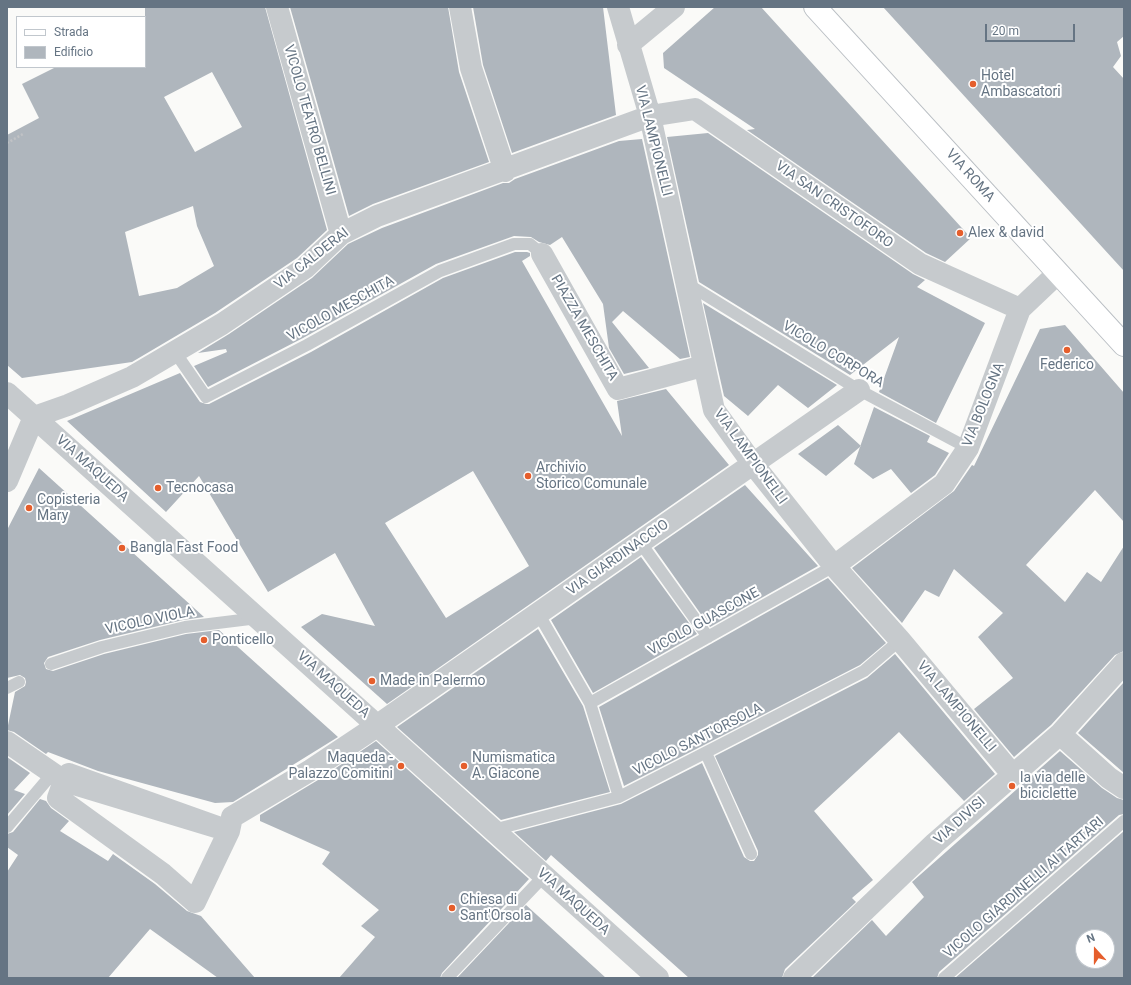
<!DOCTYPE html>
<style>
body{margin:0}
#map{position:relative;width:1131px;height:985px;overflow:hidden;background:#fafaf8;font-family:Roboto,sans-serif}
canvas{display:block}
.frame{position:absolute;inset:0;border:8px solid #657483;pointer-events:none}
.legend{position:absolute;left:16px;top:16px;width:130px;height:52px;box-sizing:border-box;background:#fff;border:1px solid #c1c7cd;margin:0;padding:5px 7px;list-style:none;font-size:12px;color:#657483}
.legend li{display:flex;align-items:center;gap:8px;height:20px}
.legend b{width:20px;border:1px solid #c1c7cd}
.north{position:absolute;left:1075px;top:929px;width:40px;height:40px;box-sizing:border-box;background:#fff;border:1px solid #c1c7cd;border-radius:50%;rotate:339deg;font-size:11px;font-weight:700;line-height:16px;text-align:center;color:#657483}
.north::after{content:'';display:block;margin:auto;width:14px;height:18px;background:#e55e2c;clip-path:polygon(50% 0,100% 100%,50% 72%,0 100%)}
.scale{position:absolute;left:985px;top:24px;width:90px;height:18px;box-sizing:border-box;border:2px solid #657483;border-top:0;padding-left:5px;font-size:12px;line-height:14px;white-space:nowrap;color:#657483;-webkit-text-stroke:3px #fff;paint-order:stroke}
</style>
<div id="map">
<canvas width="1131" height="985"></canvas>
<div class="frame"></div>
<ul class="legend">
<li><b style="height:5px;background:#fff"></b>Strada</li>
<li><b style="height:11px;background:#afb6bd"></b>Edificio</li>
</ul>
<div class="north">N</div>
<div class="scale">20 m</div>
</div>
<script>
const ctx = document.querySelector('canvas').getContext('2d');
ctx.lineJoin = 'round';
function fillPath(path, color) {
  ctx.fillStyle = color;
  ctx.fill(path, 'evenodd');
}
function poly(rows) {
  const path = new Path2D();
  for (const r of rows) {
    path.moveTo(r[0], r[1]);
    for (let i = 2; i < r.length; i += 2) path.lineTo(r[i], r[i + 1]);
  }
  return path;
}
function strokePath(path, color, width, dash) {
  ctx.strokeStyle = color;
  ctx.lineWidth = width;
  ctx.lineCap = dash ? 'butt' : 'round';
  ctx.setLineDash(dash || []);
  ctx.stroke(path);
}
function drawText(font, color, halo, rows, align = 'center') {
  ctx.font = font + ' Roboto,sans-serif';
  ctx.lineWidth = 4;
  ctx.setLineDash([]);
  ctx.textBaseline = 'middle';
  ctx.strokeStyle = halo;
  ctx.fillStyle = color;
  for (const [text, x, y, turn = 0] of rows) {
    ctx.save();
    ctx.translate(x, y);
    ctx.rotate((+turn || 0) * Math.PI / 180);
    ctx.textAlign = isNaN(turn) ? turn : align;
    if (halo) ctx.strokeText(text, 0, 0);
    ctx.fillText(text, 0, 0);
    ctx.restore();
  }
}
const building = poly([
 [145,7,265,7,327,230,297,258,215,313,132,362,22,378,7,365,7,135,39,118,22,84,56,67,145,67],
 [212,72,242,127,195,152,164,97],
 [193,206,197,226,214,266,177,288,139,296,125,232],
 [290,7,448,7,459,72,489,162,373,204,349,216],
 [473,7,603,7,616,115,512,153,483,65],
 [715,7,761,7,971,238,945,262,926,253,747,130,755,129,664,68,663,53],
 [883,7,1124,7,1124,36,1117,42,1121,56,1113,67,1124,79,1124,271],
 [708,133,913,274,925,280,917,287,985,323,936,423,879,392,899,337,850,375,699,282,667,137],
 [642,139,690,357,680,359,623,311,612,322,649,368,624,374,609,348,603,304,562,237,550,245,539,242,531,237,514,236,436,264,303,338,208,387,194,366,227,352,226,349,198,353,229,334,312,278,348,244,382,228,503,183,509,183,515,179,619,141],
 [515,252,527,252,530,253,530,256,522,261,622,436,617,401,666,389,729,465,387,704,301,627,322,614,375,626,335,553,268,592,199,476,166,512,67,421,180,373,200,402,206,404,209,404,311,352,443,278],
 [473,471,529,566,446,618,385,523],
 [703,303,837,385,808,408,778,385,748,416,724,396],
 [1065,325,1124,393,1124,522,1095,490,1026,565,1065,602,1087,572,1101,582,1124,546,1124,651,1115,655,1051,725,1014,757,974,709,1013,678,978,637,1003,613,954,569,939,597,925,590,902,623,852,568,954,491,972,465,974,466,1040,329],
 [874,407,930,436,927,442,949,453,935,475,911,493,891,469,873,479,854,464],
 [838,425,861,446,826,476,798,454],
 [39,468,204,617,183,620,100,640,48,657,44,663,46,669,53,671,104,654,186,634,219,630,338,737,233,802,215,803,98,771,48,752,46,754,14,732,7,730,15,692,25,686,26,682,25,678,20,675,7,678,7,530],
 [745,485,818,566,710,627,654,548],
 [641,557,697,634,593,693,551,620],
 [828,578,886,643,860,665,624,786,599,707],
 [538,629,583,706,610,792,501,820,397,727],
 [895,654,995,774,964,801,899,732,814,811,873,880,852,898,856,902,785,969,782,978,689,978,551,855,546,861,514,832,621,804,702,763,744,857,750,861,754,861,758,855,758,851,715,756,867,678],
 [1124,682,1124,773,1078,733],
 [376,741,529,879,442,973,440,978,339,978,375,937,361,926,379,910,322,864,330,852,260,821,260,815,318,780],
 [1060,751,1102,788,1117,798,1124,800,1124,814,1119,815,939,972,937,978,812,978,872,920,886,936,924,897,912,882],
 [7,757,30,773,14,790,25,794,7,815],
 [40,799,46,801,51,808,69,821,60,831,108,861,113,854,155,884,187,911,201,916,255,978,218,978,150,929,108,978,7,978,7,872,18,855,7,847,7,834,13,832],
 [1124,831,1124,978,955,978],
 [1083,937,1107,937,1107,961,1083,961],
 [526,905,606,978,457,978]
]);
const path = poly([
 [7,143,23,134]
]);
const lane = poly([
 [686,283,859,390,968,448],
 [175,352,206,397,307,345,440,271,514,244,530,244,542,254],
 [640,542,708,637],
 [538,613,590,703,619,797],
 [51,664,102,647,185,627,258,618],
 [7,688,19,682],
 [590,703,834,566],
 [706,753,751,854],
 [7,827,52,774],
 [493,830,619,797,864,671,900,640],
 [447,978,544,876],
 [944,978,1124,821]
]);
const street = poly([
 [277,7,341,234],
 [460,7,471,68,505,171],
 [618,7,650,116,714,410,753,464,834,566,900,640,1012,774],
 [628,45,674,7],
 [542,254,618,389,703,366],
 [7,393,658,978],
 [7,481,34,417,68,405,132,377,222,324,305,268,341,234,377,216,650,116,695,109,920,264,1020,309],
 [834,566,944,484,968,448,1020,309,1058,273],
 [1060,734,1109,778,1124,788],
 [7,742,64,781,229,831,232,817,311,770,365,734,859,390],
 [69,774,229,831,195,902,163,874,58,798,64,781,69,774],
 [794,978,935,843,1060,734,1124,663]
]);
const secondary = poly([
 [815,7,1124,345]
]);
const markers = [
 [973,84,4,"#e55e2c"],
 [960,233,4,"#e55e2c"],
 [1067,350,4,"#e55e2c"],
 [528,476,4,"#e55e2c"],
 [158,488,4,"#e55e2c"],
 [29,508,4,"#e55e2c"],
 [122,548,4,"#e55e2c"],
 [204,640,4,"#e55e2c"],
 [372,681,4,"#e55e2c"],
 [401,766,4,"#e55e2c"],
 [464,766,4,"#e55e2c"],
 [1012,786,4,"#e55e2c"],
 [452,908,4,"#e55e2c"]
];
const poiNames = [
 ["Hotel",981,76],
 ["Ambascatori",981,92],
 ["Alex & david",968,233],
 ["Federico",1067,365,"center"],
 ["Archivio",536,468],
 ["Storico Comunale",536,484],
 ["Tecnocasa",166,488],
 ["Copisteria",37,500],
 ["Mary",37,516],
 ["Bangla Fast Food",130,548],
 ["Ponticello",212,640],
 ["Made in Palermo",380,681],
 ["Maqueda -",393,758,"right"],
 ["Palazzo Comitini",393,774,"right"],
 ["Numismatica",472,758],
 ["A. Giacone",472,774],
 ["la via delle",1020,778],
 ["biciclette",1020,794],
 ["Chiesa di",460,900],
 ["Sant'Orsola",460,916]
];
const streetNames = [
 ["VICOLO TEATRO BELLINI",309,120,74],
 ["VIA LAMPIONELLI",653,141,76],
 ["VIA ROMA",970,176,48],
 ["VIA SAN CRISTOFORO",834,205,35],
 ["VIA CALDERAI",312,259,-38],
 ["VICOLO MESCHITA",341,309,-29],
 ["PIAZZA MESCHITA",584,328,60],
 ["VICOLO CORPORA",833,355,31],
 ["VIA BOLOGNA",984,405,-68],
 ["VIA LAMPIONELLI",750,457,54],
 ["VIA MAQUEDA",92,469,42],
 ["VIA GIARDINACCIO",618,558,-35],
 ["VICOLO VIOLA",150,621,-12],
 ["VICOLO GUASCONE",704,622,-29],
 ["VIA MAQUEDA",333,685,42],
 ["VIA LAMPIONELLI",956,707,50],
 ["VICOLO SANT'ORSOLA",698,740,-27],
 ["VIA DIVISI",960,821,-42],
 ["VICOLO GIARDINELLI AI TARTARI",1024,888,-41],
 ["VIA MAQUEDA",573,902,42]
];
fillPath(building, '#afb6bd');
strokePath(secondary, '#babfc4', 24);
strokePath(path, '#c0c2c5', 2.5, [2, 2]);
strokePath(lane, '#c6cacd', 12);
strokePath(street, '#c6cacd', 22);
strokePath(secondary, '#fff', 22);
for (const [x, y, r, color] of markers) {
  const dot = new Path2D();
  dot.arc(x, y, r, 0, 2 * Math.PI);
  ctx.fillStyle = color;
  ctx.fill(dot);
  strokePath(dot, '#fff', 1.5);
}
drawText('14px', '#657483', '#fff', poiNames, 'left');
drawText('14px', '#657483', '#fff', streetNames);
</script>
